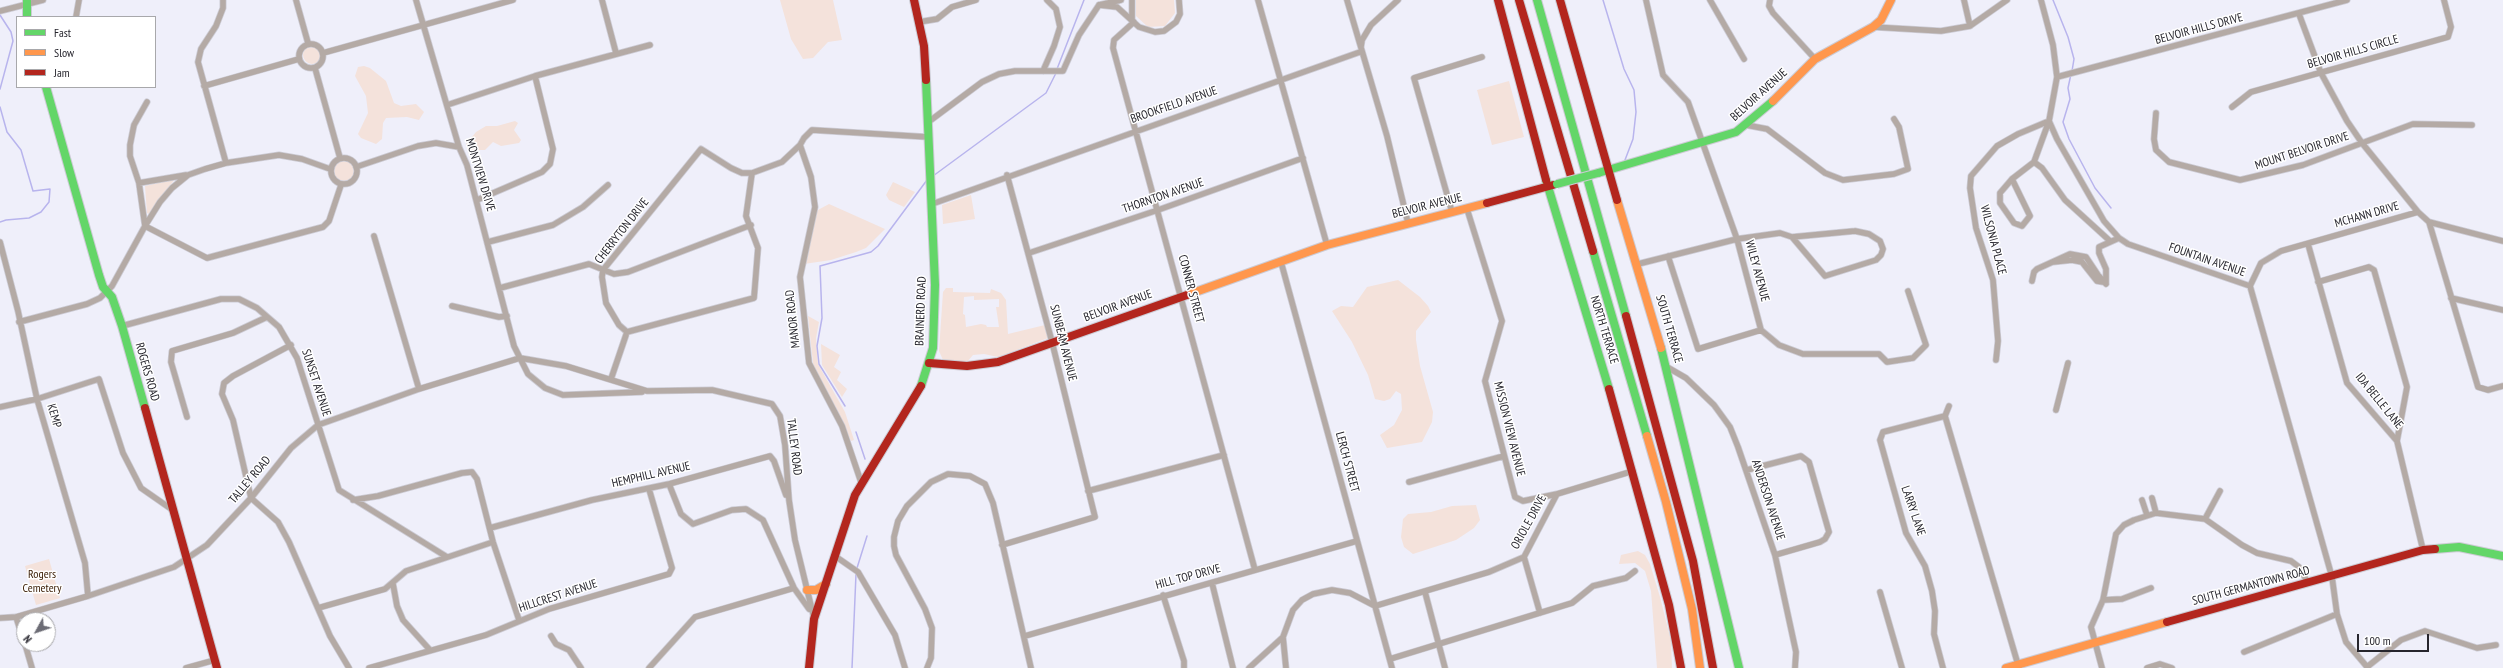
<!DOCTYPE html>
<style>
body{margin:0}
#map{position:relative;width:2503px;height:668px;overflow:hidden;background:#efeffa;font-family:"PT Sans Narrow",sans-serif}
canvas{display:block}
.legend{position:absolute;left:16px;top:16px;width:140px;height:72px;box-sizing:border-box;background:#fff;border:1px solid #a8a8ab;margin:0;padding:5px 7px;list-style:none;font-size:12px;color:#26252d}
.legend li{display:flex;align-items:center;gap:8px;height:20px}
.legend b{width:20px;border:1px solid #a8a8ab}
.north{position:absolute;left:16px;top:612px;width:40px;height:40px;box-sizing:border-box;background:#fff;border:1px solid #a8a8ab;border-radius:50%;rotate:230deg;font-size:11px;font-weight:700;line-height:16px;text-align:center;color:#26252d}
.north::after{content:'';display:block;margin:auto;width:14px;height:18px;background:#6c6c75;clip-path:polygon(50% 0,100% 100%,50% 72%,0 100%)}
.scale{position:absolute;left:2357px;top:634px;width:72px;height:18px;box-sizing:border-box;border:2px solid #26252d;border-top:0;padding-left:5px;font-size:12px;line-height:14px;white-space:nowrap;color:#26252d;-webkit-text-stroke:3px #fff;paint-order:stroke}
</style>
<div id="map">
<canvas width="2503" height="668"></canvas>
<ul class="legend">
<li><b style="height:5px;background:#63d668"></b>Fast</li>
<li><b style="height:5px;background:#ff974d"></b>Slow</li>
<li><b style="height:5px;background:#b3261e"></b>Jam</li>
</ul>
<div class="north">N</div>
<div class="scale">100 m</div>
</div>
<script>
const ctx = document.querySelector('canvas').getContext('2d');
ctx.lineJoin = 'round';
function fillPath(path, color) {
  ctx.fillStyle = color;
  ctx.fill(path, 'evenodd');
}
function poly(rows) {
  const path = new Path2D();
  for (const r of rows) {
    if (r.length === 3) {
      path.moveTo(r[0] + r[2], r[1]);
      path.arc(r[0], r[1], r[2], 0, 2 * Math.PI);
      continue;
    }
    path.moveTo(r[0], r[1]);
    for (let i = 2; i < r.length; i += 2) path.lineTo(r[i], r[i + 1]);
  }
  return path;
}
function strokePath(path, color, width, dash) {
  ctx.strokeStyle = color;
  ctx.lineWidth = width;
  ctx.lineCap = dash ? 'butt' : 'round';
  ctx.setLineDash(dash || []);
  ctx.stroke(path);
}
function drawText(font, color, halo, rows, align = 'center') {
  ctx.font = font + ' "PT Sans Narrow",sans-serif';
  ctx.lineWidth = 3;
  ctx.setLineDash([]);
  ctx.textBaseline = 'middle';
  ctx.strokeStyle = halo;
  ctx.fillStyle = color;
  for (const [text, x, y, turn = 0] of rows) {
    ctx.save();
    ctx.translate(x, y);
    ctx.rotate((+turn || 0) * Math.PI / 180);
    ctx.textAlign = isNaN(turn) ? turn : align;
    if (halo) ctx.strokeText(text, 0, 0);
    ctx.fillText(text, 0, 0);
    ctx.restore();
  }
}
const green = poly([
 [780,0,833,0,842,40,828,42,813,58,803,59,791,39],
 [1136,0,1174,0,1175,13,1165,26,1148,27,1136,16],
 [312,55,9],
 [364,66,370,68,386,81,394,103,401,106,416,104,424,112,419,120,407,117,386,118,383,123,382,139,376,144,361,138,358,134,368,113,366,96,355,76,358,67],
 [1509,81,1524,137,1492,145,1477,90],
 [515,121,518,123,514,130,521,140,519,143,501,146,493,142,485,150,479,150,472,159,470,157,466,144,476,132,486,126,497,126],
 [344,171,10],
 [175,179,149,214,147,213,145,186],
 [893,182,915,192,904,207,889,200,886,195],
 [971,195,975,219,943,224,942,205],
 [829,204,885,229,866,248,856,252,831,260,804,264,816,211],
 [1398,280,1420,297,1428,306,1431,312,1416,331,1416,340,1420,366,1433,412,1432,422,1422,442,1387,448,1380,435,1394,425,1402,410,1401,394,1396,391,1390,399,1384,401,1375,399,1368,375,1352,342,1332,311,1341,306,1353,307,1367,287],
 [946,288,953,288,953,292,990,293,991,289,1001,293,1006,300,1008,334,1045,325,1048,338,998,357,984,354,973,355,967,362,943,360,939,351,943,292],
 [974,296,974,300,999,299,999,307,996,307,999,327,987,327,986,325,981,324,966,327,965,315,963,314,964,297],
 [808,316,819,322,816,338,818,364,845,412,854,440,851,441,836,408,814,372],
 [821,344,840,355,834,367,841,372,837,380,847,389,842,397,822,365],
 [1476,505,1480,520,1474,528,1456,540,1413,554,1404,547,1401,537,1403,519,1408,514,1431,512,1452,506],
 [1638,551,1645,555,1650,564,1660,597,1671,641,1672,668,1657,668,1651,591,1645,571,1635,563,1619,564,1621,555],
 [49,559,60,598,36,605,25,566]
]);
const stream = poly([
 [1603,0,1624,69,1634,90,1636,112,1633,139,1625,160],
 [2053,0,2068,37,2074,59,2072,71],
 [0,15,11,32,13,41,0,89],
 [1057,69,1084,0],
 [2071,74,2068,88,2070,99,2063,122,2069,139,2095,188,2111,208],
 [0,107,7,132,21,150,33,191,50,189,49,202,41,212,29,218,6,220,0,222],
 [933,176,1046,93,1056,73],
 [845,406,819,364,817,346,822,318,820,266,871,252,878,246,927,180],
 [856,432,865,459],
 [857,568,867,536],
 [852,668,856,574]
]);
const street = poly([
 [223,0,223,8,216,26,201,49,198,62,226,163],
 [296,0,308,43],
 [416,0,459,147,467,165,514,346,528,374,545,388,563,395,642,392],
 [602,0,616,53],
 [1121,0,1099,5,1117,7,1139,27,1155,32,1164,31,1176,22,1180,14,1179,0],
 [1132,0,1132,20],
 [1258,0,1327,245],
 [1347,0,1387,136,1408,223],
 [1646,0,1663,75,1688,102,1737,239,1761,330,1779,345,1803,354,1879,354,1887,362,1913,358,1926,345,1908,291],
 [1710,0,1744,59],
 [1770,0,1769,6,1773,13,1815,59],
 [1964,0,1970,26],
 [2041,0,2053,45,2057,77,2049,121,2057,139,2104,221,2119,238,2128,244,2250,286,2332,577,2337,614,2346,642,2368,668],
 [0,11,43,0],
 [2299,14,2321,73,2347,121,2362,143,2418,212],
 [76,17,79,0],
 [919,22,937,19,952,7,976,0],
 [1134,22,1114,40,1113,48,1255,570],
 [1873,27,1941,31,1970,26,2007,0],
 [311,56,12],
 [1361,47,1362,40,1371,25,1398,0],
 [323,53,513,0],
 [315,68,340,158],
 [1043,71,1054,46,1060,27,1056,9,1047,0],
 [2057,77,2347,0],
 [204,86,299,59],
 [447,105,535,76,650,45],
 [2232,107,2251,92,2448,37,2451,27,2444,0],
 [2156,113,2154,139,2156,150,2169,162,2240,180,2303,165,2413,124,2472,125],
 [927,123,982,82,999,74,1015,71,1063,71,1079,35,1099,5],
 [1746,125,1767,129,1825,173,1843,180,1894,174,1908,169,1899,127,1894,119],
 [800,145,811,177,815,207,800,277,809,363,842,426,861,482],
 [344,171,13],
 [2034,162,2049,121],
 [356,167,418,146,436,143,459,147],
 [330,169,302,159,279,155,226,163,205,169,188,175,172,188,160,202,145,226,207,258,323,227,329,221,341,185],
 [2012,179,2034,162,2042,168,2065,200,2110,241],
 [2012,179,2030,216,2022,226,2014,223,2000,203,2000,193,2012,179],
 [139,183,186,175],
 [477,200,542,172,550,164,553,149,535,76],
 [932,204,1360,52],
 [1467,209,1502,321,1485,381,1515,497,1523,501,1557,494],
 [1452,212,1414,78,1482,57],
 [2429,222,2478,387,2488,390,2503,386],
 [1855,231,1869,234,1880,241,1883,249,1881,255,1876,260,1825,276,1792,237,1855,231],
 [374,236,419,389],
 [0,242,18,311,37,399,85,563,88,596],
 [488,242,553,225,583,207,608,185],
 [2308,244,2347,383,2397,441,2423,550],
 [1029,253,1158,210,1303,158],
 [1668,256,1698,349,1761,330],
 [1281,262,1392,668],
 [2053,262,2072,260,2082,262,2097,281,2103,282],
 [1638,264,1737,239,1780,233,1792,237],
 [2032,281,2034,272,2037,269,2070,254,2086,257,2098,275,2106,284],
 [2318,282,2369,267,2374,270,2407,387,2397,441],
 [2106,283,2106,269,2099,253,2099,247,2119,238],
 [2250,286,2261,263,2281,251,2418,212,2429,222,2503,241],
 [500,288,589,264,614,274,628,272,751,225],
 [2451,298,2503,310],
 [452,306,499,317,507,316],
 [19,322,87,304,100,298,112,286,145,226,139,183,130,156,130,145,134,125,147,102],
 [122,326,221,299,239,299,257,308,279,327,297,358,339,490,447,557],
 [627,332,754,298,758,248,746,216,752,173],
 [291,345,233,376,224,383,222,394,233,420,251,498,278,522,289,542,330,636,349,668],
 [1996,360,1998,341,1993,280,1976,228,1970,188,1971,176,1997,146,2018,134,2049,121],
 [1667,367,1686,378,1714,405,1730,427,1738,447,1775,555,1796,652,1795,668],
 [611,379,627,332,619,325,606,303,602,277,603,270,701,149,731,168,742,173,752,173,782,162,800,145,804,138,812,130,928,137],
 [0,407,37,399,99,379,123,453,141,488,174,511],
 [2056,410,2068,363],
 [1945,416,2019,668],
 [187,417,171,362,172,351,233,333,267,317],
 [1747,470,1801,456,1809,462,1829,532,1825,539,1820,542,1775,555],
 [1409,482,1504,456],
 [669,484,681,514,693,524,732,510,746,509,763,520,794,588,809,609],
 [1088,491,1224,455],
 [2152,498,2156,513],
 [353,500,378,496,462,473,472,472,477,479,493,542,519,620],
 [2142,500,2147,515],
 [2205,519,2220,491],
 [490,528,592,500,669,484,770,456,774,461,786,495],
 [1002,545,1095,517,1052,342,1007,175],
 [835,556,858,572,895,635,905,668],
 [1524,557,1540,613],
 [1212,583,1233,668],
 [393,584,397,606,403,620,430,650],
 [1425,592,1445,668],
 [1880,592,1902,668],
 [1163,595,1184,661,1184,668],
 [2103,600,2122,599,2151,588],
 [318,608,385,589,406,571,493,542],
 [16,617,24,642],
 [0,618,16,617,88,596,174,567,207,545,251,498,291,448,318,425,419,389,520,358,566,366,647,391,712,390,772,404,780,416,785,445,789,500,795,540,814,618],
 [551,636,556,644,569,650,581,668],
 [1025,636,1357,541],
 [25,644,32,668],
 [2244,652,2337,614],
 [1390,659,1572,603,1593,586,1626,578,1635,571],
 [2367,667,2401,640,2425,631,2477,648,2496,645],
 [186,668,215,660],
 [369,668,486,635,549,609,669,574,672,568,649,489],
 [649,668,695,617,794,588],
 [927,668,931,658,932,628,925,609,896,555,894,546,894,537,898,521,907,506,931,482,948,474,970,476,985,484,993,503,1031,668],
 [1249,668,1283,637],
 [1286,668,1283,637,1293,610,1302,600,1313,594,1332,590,1350,593,1375,606,1489,572,1524,557,1557,494,1633,471],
 [1943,668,1934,634,1935,611,1932,591,1925,566,1906,533,1880,440,1883,432,1945,416,1949,406],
 [2102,668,2091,627,2103,600,2116,534,2124,525,2134,520,2156,513,2205,519,2242,545,2257,553,2291,561,2299,567,2308,583],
 [2147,668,2160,664,2172,668]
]);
const fast = poly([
 [27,0,27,17],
 [1537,0,1626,316],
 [46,87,99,275,103,287,112,297,122,326,145,408],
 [1598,173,1736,132,1773,101],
 [1546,180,1609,389],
 [1593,251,1647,436],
 [1661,348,1739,668],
 [921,386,933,348,935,285,926,80],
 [2435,549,2459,547,2503,556]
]);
const slow = poly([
 [1773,101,1815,59,1873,27,1881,20,1891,0],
 [1617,200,1661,348],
 [1187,295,1327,245,1487,203],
 [1647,436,1666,502,1692,609,1700,668],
 [807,590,816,590,826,584],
 [2006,668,2167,622]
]);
const jam = poly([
 [914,0,924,46,926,80],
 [1498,0,1546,180],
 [1519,0,1593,251],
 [1560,0,1617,200],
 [1487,203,1553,185],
 [1626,316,1693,561,1713,668],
 [929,363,967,366,998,362,1187,295],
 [1609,389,1669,605,1681,668],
 [145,408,217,668],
 [2167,622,2423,550,2435,549],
 [809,668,814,619,855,495,921,386]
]);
const fastBridge = poly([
 [1557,184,1598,173]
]);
const streetNames = [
 ["BELVOIR HILLS DRIVE",2199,29,-15],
 ["BELVOIR HILLS CIRCLE",2353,52,-16],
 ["BELVOIR AVENUE",1759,95,-42],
 ["BROOKFIELD AVENUE",1174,105,-19],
 ["MOUNT BELVOIR DRIVE",2302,151,-18],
 ["MONTVIEW DRIVE",480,175,73],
 ["THORNTON AVENUE",1163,196,-19],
 ["BELVOIR AVENUE",1427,206,-14],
 ["MCHANN DRIVE",2367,215,-16],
 ["CHERRYTON DRIVE",622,231,-52],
 ["WILSONIA PLACE",1993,240,75],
 ["FOUNTAIN AVENUE",2207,260,19],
 ["WILEY AVENUE",1757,271,75],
 ["CONNER STREET",1191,289,75],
 ["BELVOIR AVENUE",1118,306,-20],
 ["BRAINERD ROAD",921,311,-88],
 ["MANOR ROAD",793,319,-96],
 ["SOUTH TERRACE",1669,329,74],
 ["NORTH TERRACE",1604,330,73],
 ["SUNBEAM AVENUE",1063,343,76],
 ["ROGERS ROAD",147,372,74],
 ["SUNSET AVENUE",316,383,72],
 ["IDA BELLE LANE",2379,401,51],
 ["KEMP",54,416,74],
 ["MISSION VIEW AVENUE",1509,429,76],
 ["TALLEY ROAD",794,447,83],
 ["LERCH STREET",1347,462,75],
 ["HEMPHILL AVENUE",651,475,-13],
 ["TALLEY ROAD",250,480,-50],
 ["ANDERSON AVENUE",1768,500,72],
 ["LARRY LANE",1913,511,71],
 ["ORIOLE DRIVE",1529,522,-61],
 ["HILL TOP DRIVE",1188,577,-15],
 ["SOUTH GERMANTOWN ROAD",2251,586,-15],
 ["HILLCREST AVENUE",558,596,-18]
];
const parkNames = [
 ["Rogers",42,575],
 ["Cemetery",42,589]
];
fillPath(green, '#f4e2db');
strokePath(stream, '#b8b4ed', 1.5);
strokePath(street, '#cccbd4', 7);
strokePath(fast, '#cccbd4', 10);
strokePath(slow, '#cccbd4', 10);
strokePath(jam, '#cccbd4', 10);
strokePath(street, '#b4aaa5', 5.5);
strokePath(fast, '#63d668', 8);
strokePath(slow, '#ff974d', 8);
strokePath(jam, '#b3261e', 8);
strokePath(fastBridge, '#cccbd4', 10, []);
strokePath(fastBridge, '#63d668', 8);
drawText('12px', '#26252d', '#fff', streetNames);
drawText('12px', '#3e2109', '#fff', parkNames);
</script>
